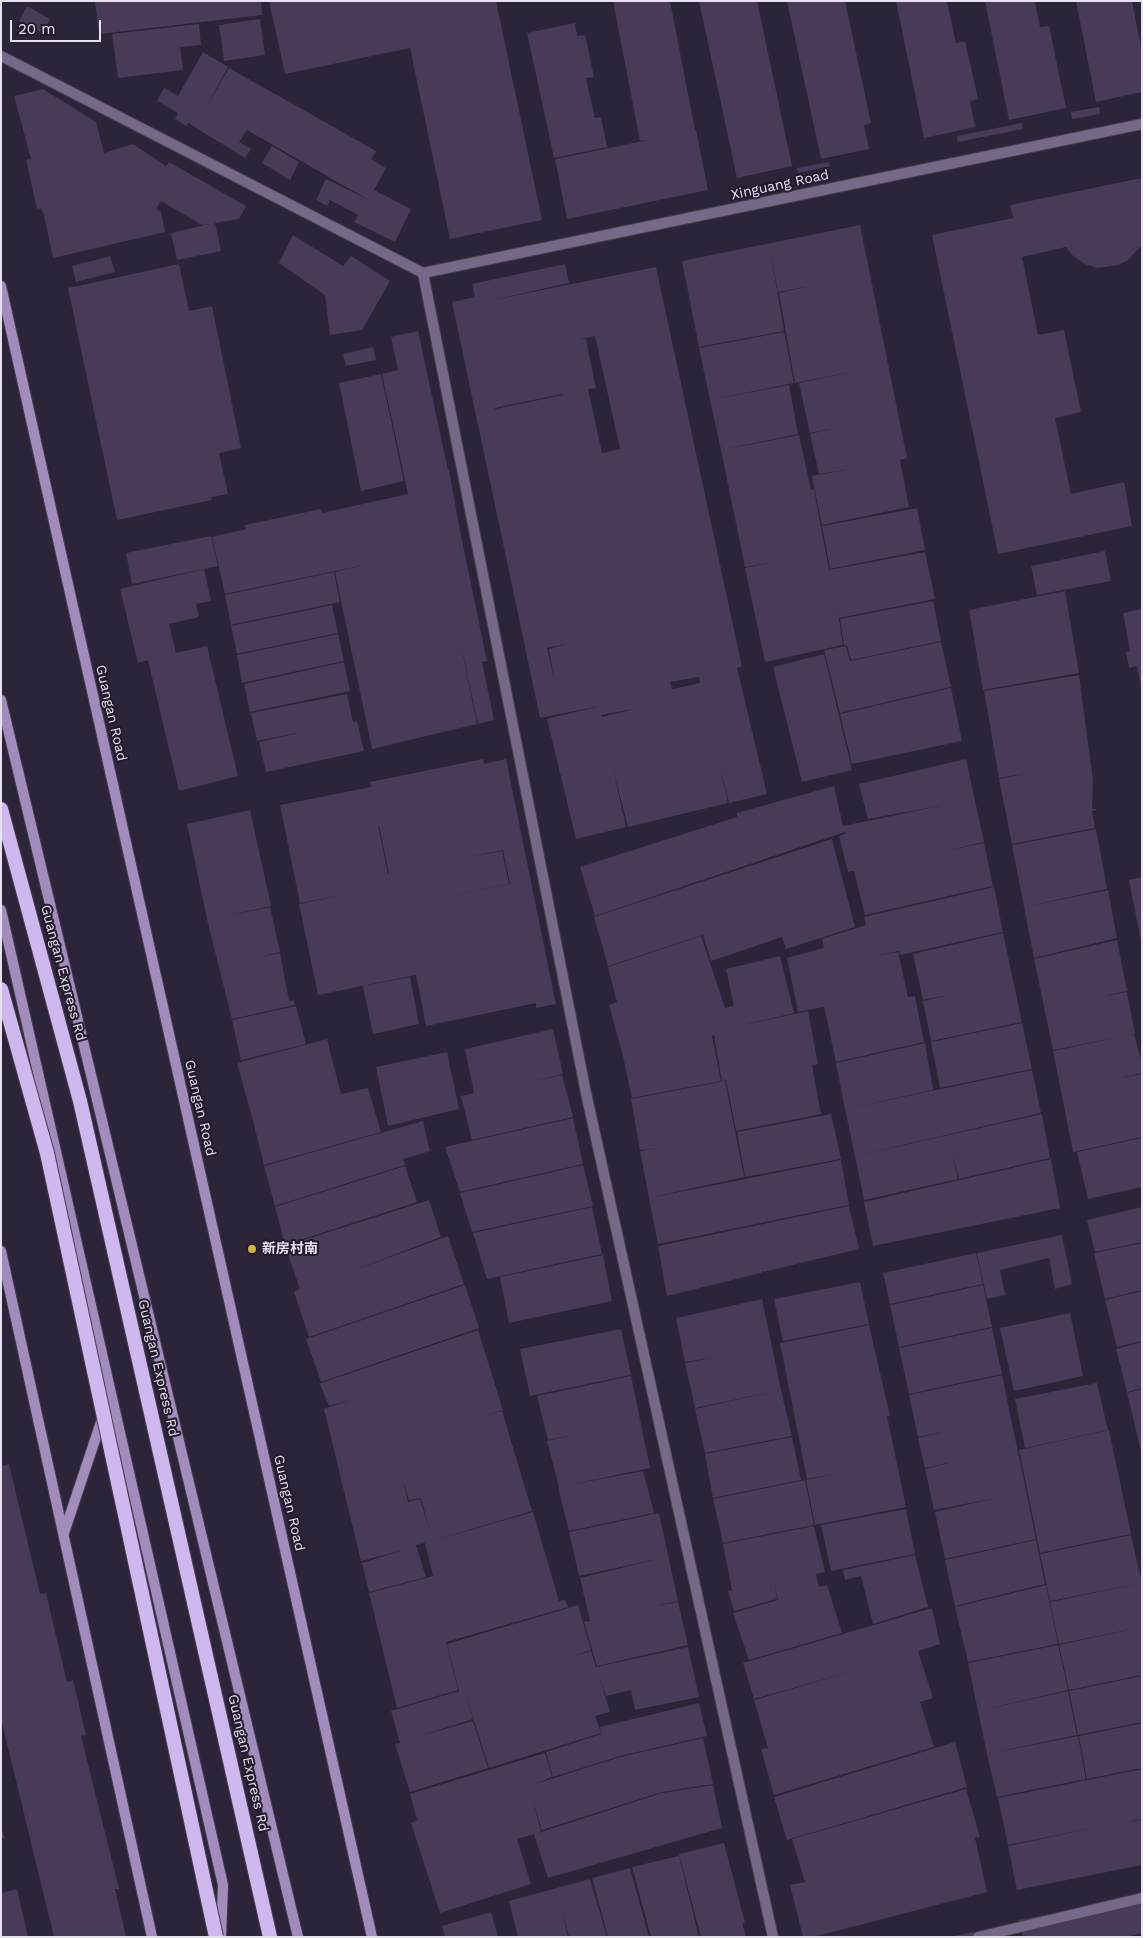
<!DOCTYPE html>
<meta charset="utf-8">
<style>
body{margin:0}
#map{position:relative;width:1143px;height:1938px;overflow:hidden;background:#2c2438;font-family:"Work Sans",sans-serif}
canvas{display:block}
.frame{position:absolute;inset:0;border:2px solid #e8e2f0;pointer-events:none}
.scale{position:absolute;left:10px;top:20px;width:91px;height:22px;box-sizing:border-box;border:2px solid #e8e2f0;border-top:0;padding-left:6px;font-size:15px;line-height:18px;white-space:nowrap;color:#e8e2f0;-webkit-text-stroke:4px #231a2e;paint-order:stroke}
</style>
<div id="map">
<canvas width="1143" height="1938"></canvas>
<div class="frame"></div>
<div class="scale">20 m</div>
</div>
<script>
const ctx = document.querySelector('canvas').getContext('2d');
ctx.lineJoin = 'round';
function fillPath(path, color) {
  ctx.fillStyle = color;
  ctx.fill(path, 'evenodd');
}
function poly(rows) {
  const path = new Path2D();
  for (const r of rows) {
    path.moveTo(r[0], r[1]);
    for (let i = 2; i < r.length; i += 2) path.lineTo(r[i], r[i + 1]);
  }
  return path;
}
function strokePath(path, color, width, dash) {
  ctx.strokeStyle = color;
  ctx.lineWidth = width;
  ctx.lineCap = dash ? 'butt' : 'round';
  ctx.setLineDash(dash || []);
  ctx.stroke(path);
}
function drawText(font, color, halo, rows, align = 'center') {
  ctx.font = font + ' "Work Sans","Noto Sans SC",sans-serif';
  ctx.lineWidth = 4;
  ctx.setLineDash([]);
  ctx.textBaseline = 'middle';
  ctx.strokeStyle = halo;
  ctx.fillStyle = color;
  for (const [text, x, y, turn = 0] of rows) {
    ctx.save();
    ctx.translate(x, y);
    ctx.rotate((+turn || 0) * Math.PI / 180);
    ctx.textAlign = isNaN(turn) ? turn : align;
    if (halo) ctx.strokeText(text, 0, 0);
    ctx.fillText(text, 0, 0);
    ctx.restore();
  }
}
const building = poly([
 [95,1,261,1,262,15,99,34],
 [269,1,496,1,542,220,450,239,410,48,285,74],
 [613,1,670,1,695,130,696,130,708,190,567,219,555,159,648,140,640,141],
 [699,1,757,1,792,166,737,178],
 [787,1,845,1,871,123,864,125,869,149,821,159],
 [896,1,947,1,956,43,965,41,978,99,970,101,975,127,924,138],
 [985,1,1035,1,1040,27,1049,26,1066,108,1009,120],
 [1076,1,1132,1,1142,52,1142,92,1096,102],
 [27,6,50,19,42,33,19,21],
 [260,19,265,55,224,61,219,25],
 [575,23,577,36,585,35,594,77,586,78,595,118,601,117,607,147,554,158,527,33],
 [199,24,201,45,180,47,183,70,118,78,112,34],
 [203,52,228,67,206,108,229,68,376,151,371,159,386,168,374,190,411,209,395,242,354,222,358,215,330,200,327,206,316,200,326,179,369,200,247,130,239,142,251,149,245,158,188,123,186,126,175,119,178,113,157,101,164,88,178,96],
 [43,89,96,122,104,153,133,144,166,166,169,162,246,206,239,219,215,223,221,251,177,260,171,233,210,224,202,225,161,201,156,209,161,212,165,232,53,258,44,215,41,208,37,209,26,160,31,159,14,96],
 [1099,107,1100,114,1072,119,1071,112],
 [1022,123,1023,129,958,142,957,136],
 [272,146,299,162,290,180,262,163],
 [829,162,830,166,798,173,797,168],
 [1142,178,1142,245,1128,260,1119,265,1097,268,1085,264,1072,255,1066,247,1022,257,1038,335,1064,330,1081,412,1055,418,1071,494,1124,482,1132,526,998,554,932,235,1013,218,1010,205],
 [860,225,907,458,900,460,909,507,822,525,812,476,851,469,819,474,810,434,835,428,810,433,799,383,856,371,795,383,779,293,805,287,778,292,770,248,784,331,699,347,682,261],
 [293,235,343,266,351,256,390,281,362,330,330,335,325,295,279,263],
 [110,256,115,272,76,282,72,266],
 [179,264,189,311,212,306,241,448,219,453,228,494,211,497,212,500,117,520,68,288],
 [565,264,569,283,493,300,656,267,742,667,737,668,767,794,729,803,720,766,728,803,628,827,613,769,626,827,576,839,547,719,600,706,540,718,452,302,475,297,472,284],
 [595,336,620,449,602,453,588,389,596,388,586,339,581,339],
 [562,394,563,395,495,409,495,408],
 [566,644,549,649,554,679,547,648],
 [699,677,700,683,672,689,670,682],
 [638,708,602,717,601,715],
 [418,331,448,470,449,469,459,526,487,661,482,662,494,720,478,724,459,636,477,724,372,749,335,572,364,565,225,594,212,537,246,529,245,525,321,509,322,513,408,494,382,374,398,370,391,337],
 [784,332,794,383,710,400,699,348],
 [373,347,376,360,346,366,343,354],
 [381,374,404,481,361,491,339,383],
 [789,385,798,434,721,450,710,400],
 [799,435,811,490,814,489,829,570,925,552,935,599,839,618,837,608,843,645,765,662,745,568,768,563,745,567,721,450],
 [917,508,925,550,830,569,822,526],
 [211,536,218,566,132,584,126,553],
 [1105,551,1111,581,1037,595,1031,566],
 [204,569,211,601,196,604,199,617,169,624,176,653,207,646,238,776,179,791,148,660,138,663,120,589],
 [334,572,340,602,231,625,225,595],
 [1065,591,1079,673,983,690,969,610],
 [933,601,941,641,851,660,847,645,844,645,840,619],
 [332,605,338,633,237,654,231,626],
 [1142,609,1142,688,1141,688,1137,666,1129,668,1126,652,1130,651,1123,613],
 [338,634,344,661,242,683,237,655],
 [941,642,951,687,840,713,824,650,846,646,850,661],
 [824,654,852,770,802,782,773,667],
 [344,662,350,691,250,712,244,684],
 [1079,675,1093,780,1092,809,1098,809,1092,811,1095,828,1012,844,999,779,1028,773,999,778,984,691],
 [951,688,962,741,852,764,840,714],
 [347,694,353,722,357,721,364,751,266,772,259,742,303,732,257,741,251,713],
 [483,759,484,764,506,759,556,1004,536,1008,536,1003,426,1026,416,975,318,995,299,904,343,895,300,903,280,805,371,787,370,782],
 [378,825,379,825,389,874,388,874],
 [503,850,510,884,395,907,509,884,502,851,469,857],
 [966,759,984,842,945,851,984,843,993,886,865,915,854,871,848,872,839,836,845,834,845,832,595,916,580,867,737,817,737,813,834,786,843,826,945,805,868,819,859,784],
 [250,810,271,906,227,916,270,907,280,952,261,957,280,953,289,1001,294,1000,295,1005,232,1019,207,919,187,824],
 [1096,829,1107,889,1024,907,1012,845],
 [832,839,855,927,786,949,782,937,711,961,703,935,608,966,594,917],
 [1142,877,1142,941,1141,941,1129,880],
 [994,887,1003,932,900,955,899,951,873,956,898,952,908,997,915,996,924,1042,836,1062,824,1007,798,1012,787,958,824,948,822,939,866,925,864,917],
 [1108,890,1117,938,1034,958,1024,907],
 [1003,933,1022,1022,931,1041,923,1001,949,995,923,1000,913,954],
 [701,936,725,1008,734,1006,726,969,780,956,794,1013,739,1026,808,1011,818,1064,812,1065,821,1114,736,1131,726,1081,730,1080,722,1081,714,1035,712,1036,721,1081,632,1098,623,1056,609,1005,617,1002,608,967],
 [1117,940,1127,991,1104,996,1127,992,1135,1034,1053,1050,1034,959],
 [410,977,419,1024,373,1034,363,986],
 [296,1006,306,1044,241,1060,232,1020],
 [1022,1023,1032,1069,940,1088,931,1042],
 [553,1029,563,1074,534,1081,562,1075,573,1117,472,1140,461,1096,474,1093,465,1049],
 [1134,1034,1142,1063,1142,1073,1121,1078,1142,1074,1142,1137,1073,1152,1053,1051],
 [327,1039,341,1094,368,1088,381,1132,264,1165,252,1117,270,1112,252,1117,237,1063],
 [925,1043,933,1090,845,1109,836,1063],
 [447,1052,459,1109,388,1126,376,1067],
 [1032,1070,1041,1113,855,1156,845,1109],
 [725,1081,744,1177,649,1198,640,1151,656,1148,640,1150,631,1099],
 [831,1114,841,1159,745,1177,737,1132],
 [1042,1114,1050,1158,959,1179,952,1150,958,1179,864,1200,855,1156],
 [573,1118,583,1164,460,1192,445,1147],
 [423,1121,430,1151,403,1159,405,1165,275,1206,264,1166],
 [1142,1138,1142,1187,1088,1199,1077,1152],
 [1051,1159,1060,1208,873,1246,864,1202],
 [841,1160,849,1205,658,1244,649,1198],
 [583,1165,593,1206,472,1232,460,1193],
 [405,1166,417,1202,285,1245,275,1207],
 [429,1200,441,1237,349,1272,448,1236,464,1284,309,1337,294,1292,300,1289,285,1246],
 [849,1206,859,1249,763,1272,763,1270,761,1273,667,1296,658,1246],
 [592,1207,602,1254,487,1279,473,1233],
 [1142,1207,1142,1242,1095,1252,1087,1220],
 [1062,1235,1072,1284,1055,1289,1049,1258,1000,1270,1005,1295,987,1299,977,1253],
 [1142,1243,1142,1290,1105,1299,1094,1253],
 [976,1253,983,1284,890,1304,883,1273],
 [603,1255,612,1301,509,1323,500,1277],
 [860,1282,869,1324,783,1341,774,1299],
 [465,1285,479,1328,321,1382,306,1339],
 [983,1285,992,1327,899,1347,890,1305],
 [1142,1291,1142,1341,1117,1347,1105,1300],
 [762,1299,781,1390,695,1408,685,1363,710,1358,685,1362,676,1318],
 [1070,1313,1083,1376,1014,1391,1000,1328],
 [869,1325,890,1416,887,1416,906,1507,815,1525,806,1480,835,1474,807,1479,780,1343],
 [992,1328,1002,1374,909,1394,899,1348],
 [621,1329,631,1375,530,1396,520,1349],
 [478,1330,503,1410,488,1415,502,1411,532,1511,432,1541,533,1512,559,1601,565,1600,568,1607,446,1642,458,1690,397,1708,369,1593,433,1576,425,1543,416,1545,426,1577,369,1592,362,1563,403,1550,361,1561,324,1409,351,1400,329,1406,320,1384,318,1384],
 [403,1480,409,1500,421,1498,430,1532,420,1499,408,1502],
 [1142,1342,1142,1388,1127,1392,1116,1349],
 [1002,1375,1036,1539,945,1559,935,1512,996,1498,934,1510,925,1469,952,1462,925,1468,918,1438,944,1432,918,1437,909,1395],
 [631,1376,650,1468,559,1487,547,1441,572,1435,548,1440,537,1396],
 [1097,1383,1108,1430,1025,1448,1015,1399],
 [1142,1389,1142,1451,1141,1451,1127,1393],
 [781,1390,792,1436,705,1453,695,1409],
 [1109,1430,1131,1534,1040,1553,1019,1450],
 [792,1437,801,1480,713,1498,705,1454],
 [9,1464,40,1594,46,1593,67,1682,73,1680,86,1735,81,1736,119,1889,115,1889,126,1937,54,1937,1,1719,1,1466],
 [643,1471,654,1513,569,1531,558,1487],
 [805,1480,814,1525,723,1543,713,1499],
 [906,1509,915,1554,831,1571,821,1525],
 [659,1513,678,1601,655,1606,678,1602,688,1645,597,1666,584,1622,590,1621,580,1578,657,1559,579,1576,569,1532],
 [814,1526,825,1572,816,1574,819,1587,827,1585,842,1633,749,1660,733,1613,778,1600,774,1581,777,1599,734,1611,728,1591,732,1590,723,1544],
 [1131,1535,1142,1583,1050,1601,1040,1554],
 [1036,1540,1045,1584,955,1606,945,1560],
 [915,1555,928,1607,873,1624,861,1576,845,1580,843,1570],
 [1142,1583,1142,1627,1059,1644,1050,1602],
 [1046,1585,1058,1644,968,1662,955,1607],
 [578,1605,591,1650,571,1657,591,1651,596,1667,688,1647,699,1697,635,1710,631,1690,606,1696,599,1676,610,1712,595,1716,601,1733,489,1768,464,1689,473,1719,423,1735,473,1721,488,1768,410,1792,395,1744,400,1743,391,1711,459,1691,447,1644],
 [932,1608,940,1644,918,1651,933,1698,920,1702,934,1747,774,1795,761,1749,768,1748,754,1700,857,1670,754,1699,743,1663],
 [1142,1627,1142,1675,1069,1690,1059,1645],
 [1058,1645,1068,1690,978,1711,968,1663],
 [1142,1676,1142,1722,1078,1735,1069,1691],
 [1068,1691,1077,1735,987,1754,978,1711],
 [699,1703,707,1736,620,1756,553,1777,546,1752,601,1734,602,1736,600,1727],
 [1142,1723,1142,1768,1087,1779,1079,1736],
 [1078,1736,1086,1779,997,1797,987,1754],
 [703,1738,713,1784,662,1792,542,1830,533,1802,541,1831,538,1833,662,1793,713,1785,722,1828,548,1878,534,1834,517,1839,531,1884,440,1913,411,1823,417,1820,410,1794,545,1753,552,1777,532,1785,620,1757],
 [955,1742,967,1787,787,1840,774,1797],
 [1142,1769,1142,1819,1128,1822,1142,1820,1142,1865,1017,1890,1008,1846,1097,1827,1008,1845,998,1798],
 [966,1789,980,1837,975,1838,987,1892,813,1937,803,1937,790,1885,805,1882,792,1839],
 [1,1827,5,1838,1,1839],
 [724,1843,745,1923,742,1923,746,1937,701,1937,679,1854],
 [679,1856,699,1937,651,1937,632,1867],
 [630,1868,649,1937,608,1937,592,1878],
 [590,1879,607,1937,569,1937,562,1909,568,1937,518,1937,509,1901],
 [17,1889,28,1937,1,1937,1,1893],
 [1142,1897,1142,1933,1126,1937,1023,1937,1019,1920],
 [491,1912,498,1937,445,1937,442,1926],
 [1001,1926,1003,1937,955,1937,955,1936]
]);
const minor = poly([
 [1,56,423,273,586,1093,773,1937],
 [423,273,1142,124],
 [978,1937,1142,1898]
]);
const secondary = poly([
 [1,286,372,1937],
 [1,700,298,1937],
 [1,910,223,1885,221,1937],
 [1,1251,152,1937],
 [64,1533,103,1416]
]);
const trunk = poly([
 [1,809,80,1101,270,1937]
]);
const trunkBridge = poly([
 [1,989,47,1153,216,1937]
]);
const markers = [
 [252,1249,5,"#d4b635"]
];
const streetNames = [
 ["Xinguang Road",780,185,-12],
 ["Guangan Road",111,713,77],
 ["Guangan Express Rd",63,973,75],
 ["Guangan Road",200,1108,77],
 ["Guangan Express Rd",158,1368,77],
 ["Guangan Road",289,1503,77],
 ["Guangan Express Rd",248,1763,77]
];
const poiNames = [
 ["新房村南",262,1249]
];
fillPath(building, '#473b57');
strokePath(minor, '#463f52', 12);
strokePath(secondary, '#463f52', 12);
strokePath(trunk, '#463f52', 16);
strokePath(minor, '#756987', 10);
strokePath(secondary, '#a18cbd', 10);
strokePath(trunk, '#cfb8ef', 14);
strokePath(trunkBridge, '#463f52', 16, []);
strokePath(trunkBridge, '#cfb8ef', 14);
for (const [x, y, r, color] of markers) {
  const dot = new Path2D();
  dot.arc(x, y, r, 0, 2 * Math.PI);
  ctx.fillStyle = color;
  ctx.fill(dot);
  strokePath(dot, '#231a2e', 2);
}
drawText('14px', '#e8e2f0', '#231a2e', streetNames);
drawText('bold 14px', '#e8e2f0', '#231a2e', poiNames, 'left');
</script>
